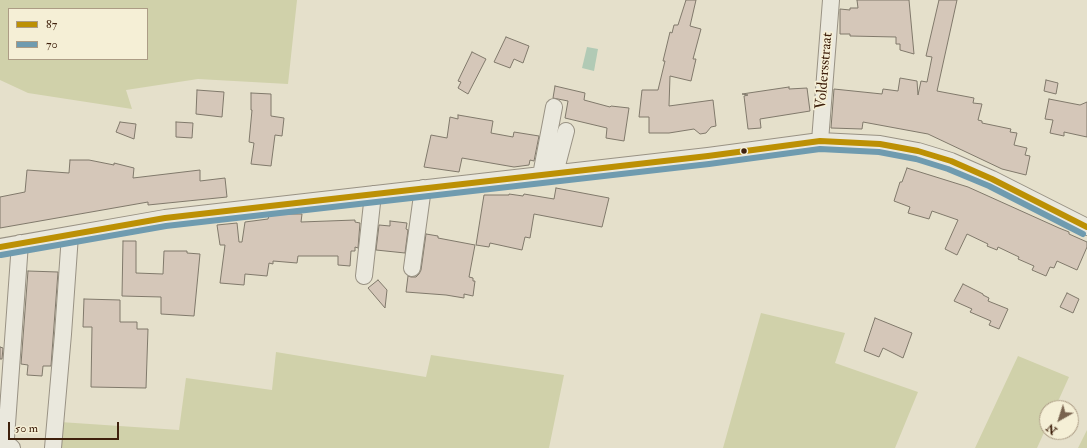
<!DOCTYPE html>
<style>
body{margin:0}
#map{position:relative;width:1087px;height:448px;overflow:hidden;background:#e5e0cb;font-family:"IM FELL Double Pica",serif}
canvas{display:block}
.legend{position:absolute;left:8px;top:8px;width:140px;height:52px;box-sizing:border-box;background:#f5efd6;border:1px solid #ac9c85;margin:0;padding:5px 7px;list-style:none;font-size:12px;color:#3f200c}
.legend li{display:flex;align-items:center;gap:8px;height:20px}
.legend b{width:20px;border:1px solid #ac9c85}
.north{position:absolute;left:1039px;top:400px;width:40px;height:40px;box-sizing:border-box;background:#f5efd6;border:1px solid #ac9c85;border-radius:50%;rotate:219deg;font-size:11px;font-weight:700;line-height:16px;text-align:center;color:#3f200c}
.north::after{content:'';display:block;margin:auto;width:14px;height:18px;background:#79634f;clip-path:polygon(50% 0,100% 100%,50% 72%,0 100%)}
.scale{position:absolute;left:8px;top:422px;width:111px;height:18px;box-sizing:border-box;border:2px solid #3f200c;border-top:0;padding-left:5px;font-size:12px;line-height:14px;white-space:nowrap;color:#3f200c;-webkit-text-stroke:3px #f5efd6;paint-order:stroke}
</style>
<div id="map">
<canvas width="1087" height="448"></canvas>
<ul class="legend">
<li><b style="height:5px;background:#bc9004"></b>87</li>
<li><b style="height:5px;background:#6f9baf"></b>70</li>
</ul>
<div class="north">N</div>
<div class="scale">50 m</div>
</div>
<script>
const ctx = document.querySelector('canvas').getContext('2d');
ctx.lineJoin = 'round';
function fillPath(path, color) {
  ctx.fillStyle = color;
  ctx.fill(path, 'evenodd');
}
function poly(rows) {
  const path = new Path2D();
  for (const r of rows) {
    path.moveTo(r[0], r[1]);
    for (let i = 2; i < r.length; i += 2) path.lineTo(r[i], r[i + 1]);
  }
  return path;
}
function strokePath(path, color, width, dash) {
  ctx.strokeStyle = color;
  ctx.lineWidth = width;
  ctx.lineCap = dash ? 'butt' : 'round';
  ctx.setLineDash(dash || []);
  ctx.stroke(path);
}
function drawText(font, color, halo, rows, align = 'center') {
  ctx.font = font + ' "IM FELL Double Pica",serif';
  ctx.lineWidth = 3.5;
  ctx.setLineDash([]);
  ctx.textBaseline = 'middle';
  ctx.strokeStyle = halo;
  ctx.fillStyle = color;
  for (const [text, x, y, turn = 0] of rows) {
    ctx.save();
    ctx.translate(x, y);
    ctx.rotate((+turn || 0) * Math.PI / 180);
    ctx.textAlign = isNaN(turn) ? turn : align;
    if (halo) ctx.strokeText(text, 0, 0);
    ctx.fillText(text, 0, 0);
    ctx.restore();
  }
}
const green = poly([
 [0,0,297,0,288,84,198,79,126,90,132,109,28,93,0,80],
 [9,9,147,9,147,59,9,59],
 [761,313,845,333,835,363,918,392,895,448,723,448],
 [276,352,426,377,431,355,564,375,549,448,58,448,60,422,179,430,186,378,272,390],
 [1018,356,1069,377,1055,408,1047,408,1047,426,1037,448,975,448],
 [1087,430,1087,448,1078,448]
]);
const water = poly([
 [587,47,598,49,594,71,582,68]
]);
const building = poly([
 [686,0,696,0,690,26,701,29,693,59,696,59,691,81,670,76,669,106,713,100,716,126,711,127,706,133,700,134,694,129,669,133,649,133,649,117,639,117,642,90,658,90,665,61,663,61,670,32,672,33,674,25,678,25,686,0],
 [857,0,909,0,914,54,900,50,900,44,896,44,896,37,850,36,850,34,840,34,840,9,850,10,850,8,858,8,857,0],
 [939,0,957,0,937,91,974,98,973,103,982,104,978,120,982,121,982,123,1011,129,1010,132,1017,133,1014,145,1027,148,1025,155,1030,156,1026,175,1002,169,928,134,863,122,862,129,831,128,834,89,882,94,883,89,898,91,900,78,917,81,918,95,921,81,927,82,932,57,926,56,939,0],
 [506,37,529,46,523,63,514,59,510,68,494,62,506,37],
 [472,52,486,59,468,94,458,88,461,82,458,81,472,52],
 [1046,80,1058,83,1056,94,1044,91,1046,80],
 [555,86,585,93,584,100,610,107,611,106,629,108,624,141,606,138,607,128,565,118,568,101,553,98,555,86],
 [789,87,789,89,807,88,810,111,760,119,761,128,748,129,744,96,748,95,742,94,789,87],
 [197,90,224,92,222,117,196,114,197,90],
 [251,93,271,94,271,116,284,118,282,136,275,135,271,166,251,164,254,143,249,142,252,110,251,110,251,93],
 [1049,99,1080,105,1087,102,1087,137,1064,132,1064,136,1050,133,1053,120,1045,119,1049,99],
 [458,115,493,121,491,133,513,137,514,132,539,136,534,161,530,160,529,165,514,167,462,158,459,172,424,167,431,135,447,138,450,117,458,119,458,115],
 [120,122,136,124,134,139,116,132,120,122],
 [176,122,193,123,192,138,176,137,176,122],
 [70,160,89,160,114,165,114,163,134,168,133,178,200,170,200,181,225,178,227,197,148,205,148,202,0,228,0,197,25,192,27,170,69,173,70,160],
 [907,168,968,187,1059,228,1069,232,1069,234,1087,242,1087,247,1077,270,1057,261,1054,268,1050,267,1046,276,1032,270,1034,266,1018,259,1019,257,998,247,997,250,987,246,988,244,967,234,957,255,945,249,958,220,932,211,929,219,908,213,910,207,894,201,900,182,902,182,907,168],
 [556,188,609,198,602,227,534,214,530,238,525,237,522,250,490,243,489,247,476,245,484,195,509,195,509,194,523,196,524,194,554,199,556,188],
 [282,214,302,214,301,222,355,220,355,222,360,223,358,248,355,247,355,251,351,251,350,266,338,265,338,256,298,256,297,263,273,261,273,264,269,263,267,276,245,274,244,285,220,283,225,245,220,245,217,225,237,223,239,242,242,242,245,222,268,219,269,216,282,214],
 [390,221,407,223,406,229,408,230,405,253,376,250,379,225,390,226,390,221],
 [426,234,438,236,438,238,475,245,469,277,473,278,473,281,475,281,473,296,464,294,464,298,446,295,406,292,408,276,411,277,416,277,419,274,421,270,426,234],
 [123,241,136,241,136,273,163,274,164,251,187,251,187,253,200,254,194,316,161,314,161,297,122,296,123,241],
 [28,271,58,272,51,366,43,366,42,376,27,375,28,365,21,364,28,271],
 [378,280,387,290,385,308,368,288,378,280],
 [963,284,983,294,983,295,989,298,988,301,1008,309,999,329,989,325,991,321,970,312,972,309,954,301,963,284],
 [1067,293,1079,299,1073,313,1060,307,1067,293],
 [84,299,120,300,120,322,137,322,137,329,148,329,146,388,91,387,92,327,83,327,84,299],
 [875,318,912,333,903,358,883,348,879,357,864,351,875,318],
 [0,347,3,348,2,359,0,359,0,347]
]);
const minor = poly([
 [820,141,831,0],
 [555,173,566,131],
 [541,175,554,107],
 [0,247,165,218,708,156,820,141,880,144,918,151,951,161,992,179,1087,227],
 [412,268,423,188],
 [364,276,373,194],
 [12,448,6,443,6,438,20,243],
 [53,448,63,334,70,235]
]);
const bus1 = poly([
 [0,247,165,218,708,156,820,141,880,144,918,151,951,161,992,179,1087,227]
]);
const bus2 = poly([
 [1,255,166,226,709,164,820,149,879,152,916,159,948,169,989,186,1083,234]
]);
const markers = [
 [744,151,3.5,"#3f200c"]
];
const streetNames = [
 ["Voldersstraat",825,71,-85]
];
fillPath(green, '#d0d1aa');
fillPath(water, '#b1cab5');
fillPath(building, '#d5c7b9');
strokePath(building, '#80796b', 1);
strokePath(minor, '#999284', 18);
strokePath(minor, '#eae8dd', 16);
strokePath(bus1, '#bc9004', 6);
strokePath(bus2, '#6f9baf', 6);
for (const [x, y, r, color] of markers) {
  const dot = new Path2D();
  dot.arc(x, y, r, 0, 2 * Math.PI);
  ctx.fillStyle = color;
  ctx.fill(dot);
  strokePath(dot, '#f5efd6', 1.5);
}
drawText('15px', '#3f200c', '#f5efd6', streetNames);
</script>
